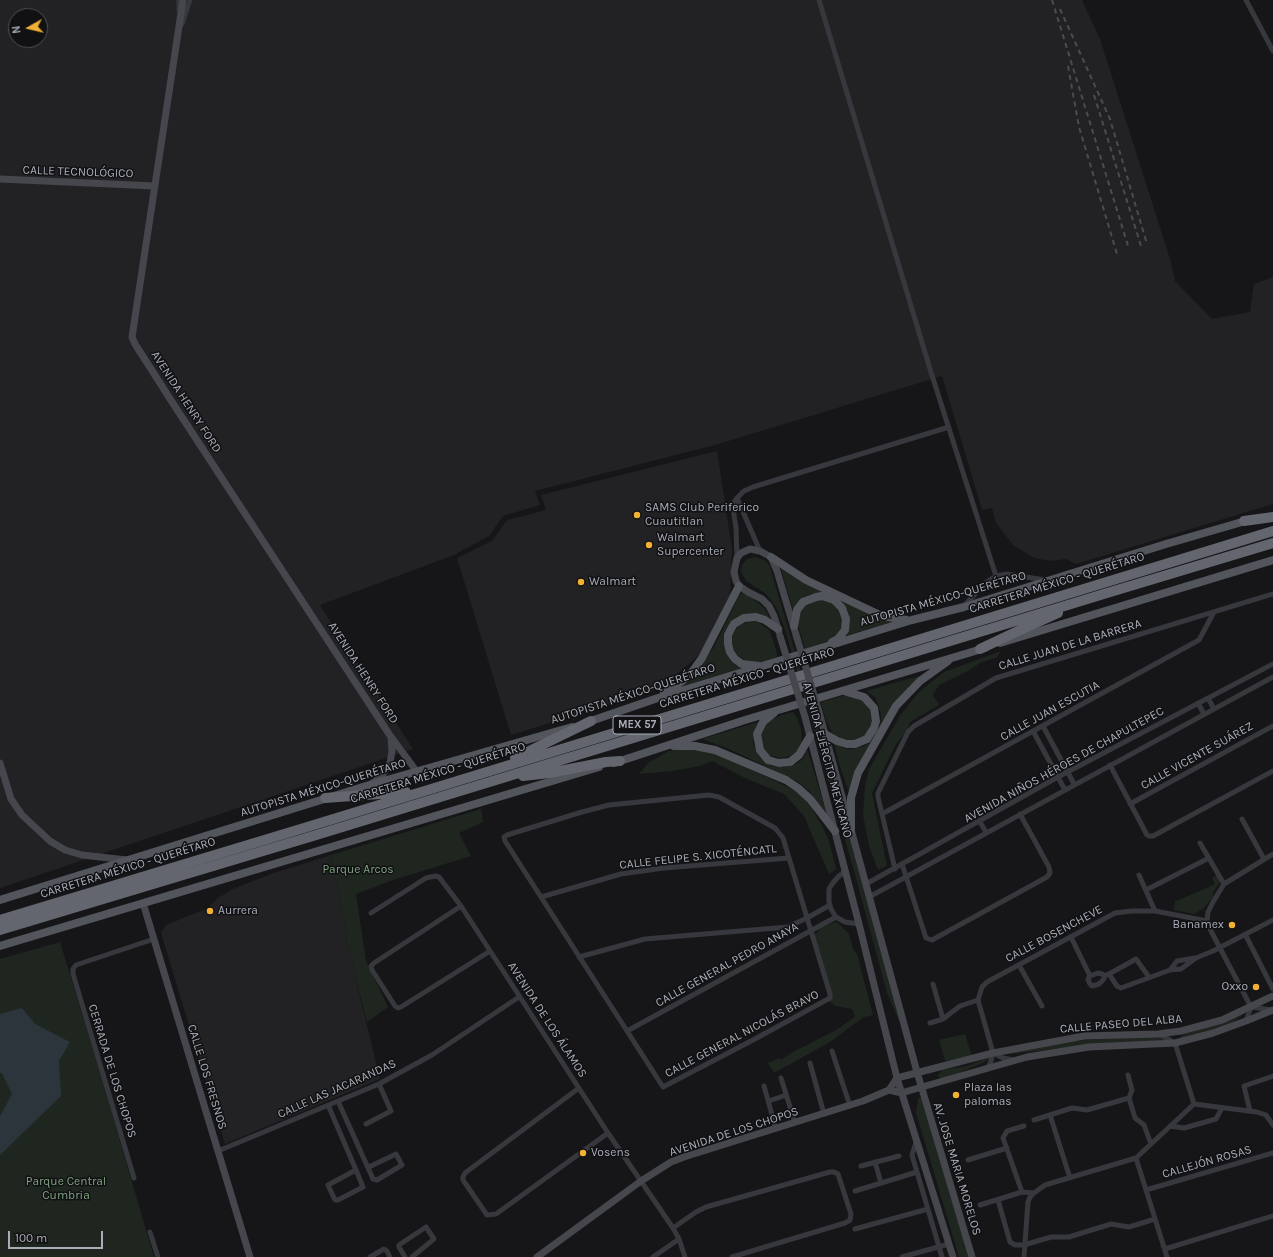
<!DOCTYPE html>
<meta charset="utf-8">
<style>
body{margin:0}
#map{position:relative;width:1273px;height:1257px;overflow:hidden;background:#161618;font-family:Karla,sans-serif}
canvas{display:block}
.north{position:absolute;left:8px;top:8px;width:40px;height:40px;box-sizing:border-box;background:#111113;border:1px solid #4d4f55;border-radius:50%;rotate:262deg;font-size:11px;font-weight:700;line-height:16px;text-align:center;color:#a8adb8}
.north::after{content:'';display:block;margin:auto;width:14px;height:18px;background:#f2b134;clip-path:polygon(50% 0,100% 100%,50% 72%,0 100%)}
.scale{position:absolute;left:8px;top:1231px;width:95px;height:18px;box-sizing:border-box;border:2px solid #a8adb8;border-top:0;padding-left:5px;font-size:12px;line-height:14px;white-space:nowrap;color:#a8adb8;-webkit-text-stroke:3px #111113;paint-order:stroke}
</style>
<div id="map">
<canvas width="1273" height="1257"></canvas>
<div class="north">N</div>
<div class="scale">100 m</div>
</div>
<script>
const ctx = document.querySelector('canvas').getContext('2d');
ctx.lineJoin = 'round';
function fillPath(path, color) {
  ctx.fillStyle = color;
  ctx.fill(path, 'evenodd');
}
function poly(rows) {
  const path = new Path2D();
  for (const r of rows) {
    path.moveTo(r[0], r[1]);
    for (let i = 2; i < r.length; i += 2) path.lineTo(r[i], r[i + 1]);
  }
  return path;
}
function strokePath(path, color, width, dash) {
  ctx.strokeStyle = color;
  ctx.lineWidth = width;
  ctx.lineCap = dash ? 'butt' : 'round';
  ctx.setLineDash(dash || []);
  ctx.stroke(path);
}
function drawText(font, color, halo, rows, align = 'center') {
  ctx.font = font + ' Karla,sans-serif';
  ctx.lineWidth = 3;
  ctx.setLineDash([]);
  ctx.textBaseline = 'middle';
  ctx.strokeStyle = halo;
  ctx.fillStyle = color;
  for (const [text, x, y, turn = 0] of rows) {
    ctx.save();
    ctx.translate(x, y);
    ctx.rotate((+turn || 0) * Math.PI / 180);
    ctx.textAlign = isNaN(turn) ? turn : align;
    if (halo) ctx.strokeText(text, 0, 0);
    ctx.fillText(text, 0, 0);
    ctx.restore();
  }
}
const built = poly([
 [0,0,1082,0,1100,39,1171,262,1175,281,1212,319,1250,312,1254,284,1273,277,1273,504,1076,564,1066,559,1050,561,1034,558,1013,545,996,523,992,508,982,510,942,376,715,445,535,491,540,505,503,516,489,536,454,555,320,605,413,749,0,888],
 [16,16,40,16,40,40,16,40],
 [717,451,732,549,730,596,703,652,677,674,652,691,511,735,457,558,492,541,507,520,546,510,541,495],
 [331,855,351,960,380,1079,225,1144,161,933,166,925,206,909,218,898,233,889,271,874]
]);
const green = poly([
 [756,557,766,561,770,567,861,875,900,1023,887,993,854,871,785,629,776,607,765,593,746,581,741,571,742,565,747,559],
 [778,565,878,617,893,622,847,635,849,628,849,617,847,610,844,604,815,593,808,595,799,601,793,609,781,569],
 [743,593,752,598,765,609,770,619,731,622,726,630,724,639,731,660,736,665,745,667,680,687,692,679,714,647,740,594],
 [815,599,831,601,842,613,843,627,835,639,805,649,798,625,798,618,805,604],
 [748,622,758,622,769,630,773,640,778,657,761,663,744,660,735,653,732,647,731,637,737,628,741,625],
 [1001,651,997,657,980,663,968,671,939,685,933,695,939,705,910,722,907,731,896,744,872,793,887,866,878,870,869,846,863,815,865,786,869,769,901,714,920,691,944,672],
 [919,676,893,704,867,752,851,798,839,764,834,743,846,749,852,749,864,746,869,743,878,729,881,721,881,714,875,697,866,691],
 [846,695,858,695,870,709,873,716,872,726,865,736,855,741,842,739,835,736,830,729,826,721,821,702],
 [793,712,797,718,801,729,802,743,796,753,790,756,780,758,768,755,761,743,761,734,764,727,771,720,782,715],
 [761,721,754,733,753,743,759,755,764,761,772,766,786,767,796,764,803,759,807,749,827,814,809,791,797,781,729,749,702,739],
 [678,748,693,748,712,752,765,776,800,793,811,807,824,829,829,841,836,869,829,874,809,828,805,817,784,794,745,778,712,761,700,766,673,771,639,774,648,763,667,752],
 [481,809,483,822,459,833,471,856,393,880,356,894,366,961,388,1007,367,1022,351,960,331,855],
 [1217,875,1220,882,1213,892,1213,897,1209,902,1204,908,1194,914,1174,910,1175,901,1179,900,1215,884,1212,878],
 [837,922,849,934,853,949,857,954,873,1015,871,1016,864,1017,861,1019,830,1042,774,1073,768,1063,779,1058,781,1060,791,1053,836,1030,855,1017,852,1009,835,1006,830,1002,829,994,811,935,817,933,820,928,832,923],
 [60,942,97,1063,154,1257,0,1257,0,959],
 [1248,1011,1233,1022,1224,1026,1180,1038,1182,1035,1217,1024],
 [965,1034,972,1057,945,1061,939,1040],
 [1156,1036,1166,1040,1107,1043,1002,1055,1005,1052,1072,1041],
 [990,1057,990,1059,982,1063,959,1073,941,1079,937,1076,941,1071,946,1069,967,1066],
 [920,1097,923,1101,969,1257,959,1257,916,1113,918,1098]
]);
const water = poly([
 [22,1008,35,1024,70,1042,59,1061,61,1096,0,1155,0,1116,12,1094,2,1073,0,1073,0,1014]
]);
const street = poly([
 [819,0,930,369,996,576],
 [1246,0,1273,51],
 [179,10,179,0],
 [182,24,190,0],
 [737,498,760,551],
 [737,558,736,528,733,508,733,504,737,498,744,491,753,487,949,427],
 [964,606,985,583,996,576,1007,574,1045,580],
 [1208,698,1214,709],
 [1198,703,1204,714],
 [1043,726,1074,784],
 [1033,731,1065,790],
 [1110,765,1147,835,1149,836,1153,836,1273,771],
 [709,795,719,797,775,828,783,838,830,994,830,998,753,1040,663,1087,505,841,504,837,507,835,582,812,609,805,709,795],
 [1130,804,1273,726],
 [882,814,1199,640,1214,612],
 [1242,819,1264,859],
 [980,822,986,832],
 [1200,843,1224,884],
 [902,864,926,938,932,940,1047,877,1050,873,1049,867,1020,814],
 [895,869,878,797,878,793,908,732,914,726,996,678,1273,594],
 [845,871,838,877,832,884,829,889,829,902,831,909,836,917,845,922,859,924],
 [1139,875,1155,911],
 [866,884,1058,777,1273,664],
 [1146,890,1209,858],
 [541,897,621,874,664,868,789,858],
 [869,897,1273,677],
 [461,906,374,963,371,966,372,970,395,1006,398,1008,401,1007,490,951],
 [371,913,426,878,435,876,439,877,461,906,608,1133,673,1228,679,1239,685,1257],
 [1245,934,1273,989],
 [1071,937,1090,976,1088,979,1090,984,1092,986,1099,984,1104,979,1104,976],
 [579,957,645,939,788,927,807,918,830,905],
 [1019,965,1042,1006],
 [1170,970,1177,961,1195,958],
 [1109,974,1117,986,1121,988,1170,970,1181,969,1196,958,1213,951,1273,920],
 [1090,976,1098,973,1102,974,1104,976,1109,974,1136,959,1149,977],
 [933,984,943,1019],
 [1251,1007,1211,931,1207,921,1208,912,1213,902,1224,884,1273,854],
 [1251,1007,1272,1010],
 [1246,1021,1251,1007],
 [930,1023,943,1019,960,1006,978,1000],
 [627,1031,836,917],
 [1159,1034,1175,1043,1194,1104],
 [832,1051,850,1106],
 [993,1053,1003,1058,1013,1060],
 [810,1063,824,1114],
 [987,1068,990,1064,993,1053,978,1000,982,987,987,982,1115,913,1132,911,1155,911,1207,921],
 [1128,1075,1132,1090,1129,1098,1135,1118,1144,1125,1151,1144],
 [781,1078,795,1123],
 [764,1086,776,1129],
 [579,1088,465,1173,463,1177,463,1180,487,1215,496,1214,608,1133],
 [338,1101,373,1179,377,1180,402,1165,396,1154,369,1167],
 [769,1101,786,1095],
 [328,1105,356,1170,363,1187,338,1200,335,1200,328,1185,356,1170],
 [1250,1111,1244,1086,1273,1076],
 [1050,1115,1070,1178],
 [1034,1120,1072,1108,1087,1110,1129,1098],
 [366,1124,391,1111,379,1084],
 [1170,1126,1184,1128,1216,1119,1222,1108],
 [916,1142,912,1155,942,1257],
 [218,1151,379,1084,432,1055,519,997],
 [1136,1158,1167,1257],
 [968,1160,1007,1148],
 [875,1162,881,1183],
 [861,1166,899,1156],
 [134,1178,73,974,73,969,76,965,154,939],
 [1146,1190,1273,1153],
 [855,1191,917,1172],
 [1022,1192,1003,1138,1007,1131,1024,1126],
 [998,1200,1010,1242,1015,1245,1024,1245,1051,1237,1069,1237,1111,1224,1129,1227,1155,1219],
 [980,1205,1022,1192,1034,1193],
 [673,1228,696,1212,706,1207,830,1172,834,1172,838,1174,851,1214,850,1220,845,1223,732,1257],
 [855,1229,928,1209],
 [150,1232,158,1257],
 [1165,1249,1273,1216],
 [370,1257,384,1249,387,1251,390,1257],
 [405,1257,399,1247,399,1245,426,1227,434,1239,412,1257],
 [653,1257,679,1239],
 [902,1257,949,1244],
 [1024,1257,1028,1202,1030,1197,1034,1193,1045,1185,1136,1158,1194,1104,1257,1112,1266,1115,1273,1125]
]);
const secondary = poly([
 [183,0,132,337,135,344,174,405,389,734,417,772],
 [0,179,155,186],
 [779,632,774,616,769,606,762,599,748,592,739,586,736,581,734,572,737,558,741,553,750,549,760,551,771,557,777,571,797,638],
 [819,712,917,1072,972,1257],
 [805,717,859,924,897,1078,953,1257],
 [0,763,11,799,22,815,50,841,65,850,82,855,127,860],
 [371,784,381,777,390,763,392,751,391,738],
 [143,903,250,1257],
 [897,1078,993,1053,1084,1036,1158,1034,1181,1031,1222,1020,1273,996],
 [889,1090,902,1093,908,1091,1027,1057,1089,1047,1175,1043,1213,1033,1246,1021,1273,1010],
 [537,1257,641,1181,671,1162,684,1157,863,1101,889,1090,897,1078]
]);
const primary = poly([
 [771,557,806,580,882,616,907,620],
 [794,626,797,610,803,602,816,597,822,596,834,600,842,608,846,619,845,630,838,639,832,642],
 [1000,643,1273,560],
 [759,666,742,664,735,659,730,652,728,644,728,635,731,629,734,624,744,618,756,617,765,620,778,629],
 [664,693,681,682,692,672,702,658,739,586],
 [774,713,763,722,757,734,760,750,768,760,779,763,790,762,799,755,810,736],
 [585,723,655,699,912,620,964,607,1166,544,1249,520],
 [825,734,837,741,847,744,855,744,867,739,874,728,876,721,874,708,864,697,844,691],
 [674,746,695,746,715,750,786,780,798,788,810,799,835,831],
 [614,763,745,720,985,648],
 [851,830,851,798,858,773,896,706,920,681,948,661],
 [0,900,366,786,572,727],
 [0,946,599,767]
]);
const highway = poly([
 [1244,521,1273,517],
 [980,649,1018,631,1058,613],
 [515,758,591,721],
 [523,776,549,773,606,762,620,761],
 [325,798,406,792],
 [0,920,304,828,1273,531],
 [0,930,313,836,1107,593,1273,543]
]);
const rail = poly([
 [1052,0,1129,249],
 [1060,9,1110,119,1147,244],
 [1068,66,1079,127,1117,254],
 [1094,95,1141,246]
]);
const secondaryBridge = poly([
 [780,636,805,717],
 [797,638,819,712]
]);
const markers = [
 [637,515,4,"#f2b134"],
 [649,545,4,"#f2b134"],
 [581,582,4,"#f2b134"],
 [210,911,4,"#f2b134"],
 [1232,925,4,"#f2b134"],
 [1256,987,4,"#f2b134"],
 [956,1095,4,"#f2b134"],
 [583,1153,4,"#f2b134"]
];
const shields = [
 [637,725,48]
];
const shieldNames = [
 ["MEX 57",637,725]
];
const streetNames = [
 ["CALLE TECNOLÓGICO",78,172,2],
 ["AVENIDA HENRY FORD",186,402,57],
 ["CARRETERA MÉXICO - QUERÉTARO",1057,583,-17],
 ["AUTOPISTA MÉXICO-QUERÉTARO",943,599,-16],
 ["CALLE JUAN DE LA BARRERA",1070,645,-17],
 ["AVENIDA HENRY FORD",363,673,57],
 ["CARRETERA MÉXICO - QUERÉTARO",747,678,-17],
 ["AUTOPISTA MÉXICO-QUERÉTARO",633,694,-18],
 ["CALLE JUAN ESCUTIA",1050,711,-29],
 ["CALLE VICENTE SUÁREZ",1197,756,-29],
 ["AVENIDA EJÉRCITO MEXICANO",827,760,75],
 ["AVENIDA NIÑOS HÉROES DE CHAPULTEPEC",1064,765,-29],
 ["CARRETERA MÉXICO - QUERÉTARO",438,773,-17],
 ["AUTOPISTA MÉXICO-QUERÉTARO",323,788,-17],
 ["CALLE FELIPE S. XICOTÉNCATL",698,857,-6],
 ["CARRETERA MÉXICO - QUERÉTARO",128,868,-17],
 ["CALLE BOSENCHEVE",1054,934,-28],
 ["CALLE GENERAL PEDRO ANAYA",727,965,-29],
 ["AVENIDA DE LOS ÁLAMOS",547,1020,57],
 ["CALLE PASEO DEL ALBA",1121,1024,-5],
 ["CALLE GENERAL NICOLÁS BRAVO",742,1034,-28],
 ["CERRADA DE LOS CHOPOS",112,1071,73],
 ["CALLE LOS FRESNOS",207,1077,73],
 ["CALLE LAS JACARANDAS",337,1089,-24],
 ["AVENIDA DE LOS CHOPOS",734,1132,-18],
 ["CALLEJÓN ROSAS",1207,1162,-16],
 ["AV. JOSE MARIA MORELOS",957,1169,73]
];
const poiNames = [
 ["SAMS Club Periferico",645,508],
 ["Cuautitlan",645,522],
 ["Walmart",657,538],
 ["Supercenter",657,552],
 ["Walmart",589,582],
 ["Aurrera",218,911],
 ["Banamex",1224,925,"right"],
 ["Oxxo",1248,987,"right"],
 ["Plaza las",964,1088],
 ["palomas",964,1102],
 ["Vosens",591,1153]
];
const parkNames = [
 ["Parque Arcos",358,870],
 ["Parque Central",66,1182],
 ["Cumbria",66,1196]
];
fillPath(built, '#222225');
fillPath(green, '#1e261f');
fillPath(water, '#2c353c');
strokePath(street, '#37383d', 5);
strokePath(secondary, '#45474d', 7);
strokePath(primary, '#53555c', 8);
strokePath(highway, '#63666e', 10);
strokePath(rail, '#4a4c52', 2, [5, 4]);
strokePath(secondaryBridge, '#45474d', 7);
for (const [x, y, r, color] of markers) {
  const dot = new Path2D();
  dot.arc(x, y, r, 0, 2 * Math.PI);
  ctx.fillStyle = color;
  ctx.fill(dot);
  strokePath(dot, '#111113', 1.5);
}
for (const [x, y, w] of shields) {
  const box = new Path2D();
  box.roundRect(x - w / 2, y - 9, w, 18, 3);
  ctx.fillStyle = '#111113';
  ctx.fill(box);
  strokePath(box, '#a8adb8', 1);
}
drawText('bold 11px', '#a8adb8', null, shieldNames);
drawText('12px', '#a8adb8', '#111113', streetNames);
drawText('12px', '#a8adb8', '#111113', poiNames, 'left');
drawText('12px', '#7fa381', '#111113', parkNames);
</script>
